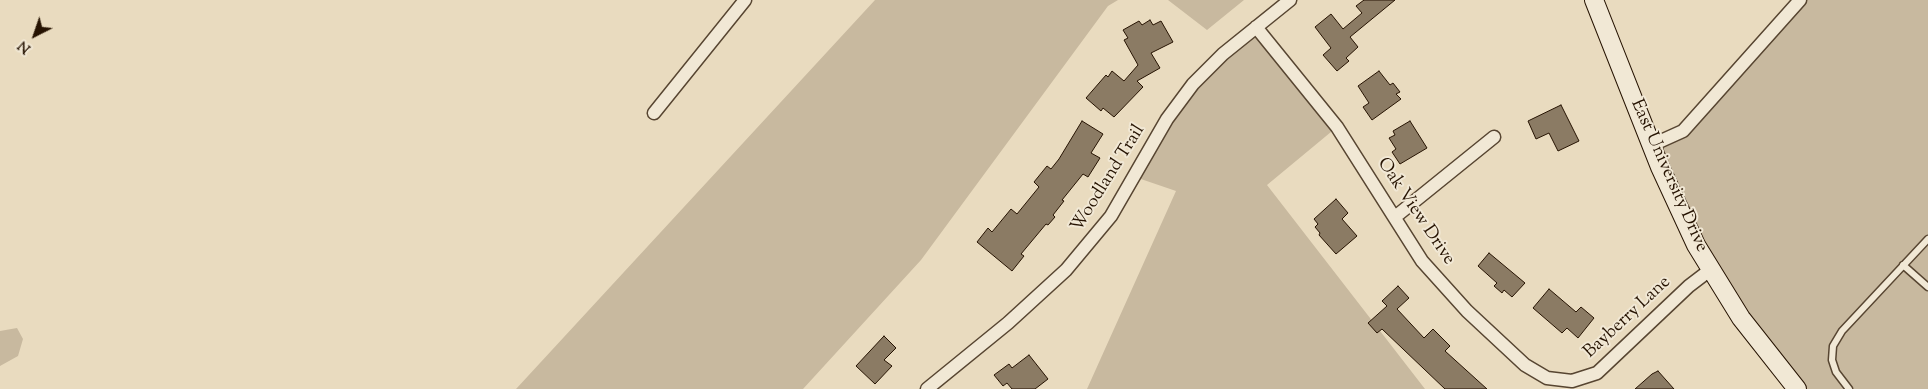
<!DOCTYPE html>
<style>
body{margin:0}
#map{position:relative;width:1928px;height:389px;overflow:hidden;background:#e9dbbf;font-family:"Sorts Mill Goudy",serif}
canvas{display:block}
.north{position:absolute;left:10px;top:10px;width:50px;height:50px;-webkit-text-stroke:4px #f1e8d5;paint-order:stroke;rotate:221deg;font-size:14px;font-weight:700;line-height:20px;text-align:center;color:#261302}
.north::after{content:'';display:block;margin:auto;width:18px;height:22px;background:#261302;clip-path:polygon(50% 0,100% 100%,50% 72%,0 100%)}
</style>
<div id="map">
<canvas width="1928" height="389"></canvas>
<div class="north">N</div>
</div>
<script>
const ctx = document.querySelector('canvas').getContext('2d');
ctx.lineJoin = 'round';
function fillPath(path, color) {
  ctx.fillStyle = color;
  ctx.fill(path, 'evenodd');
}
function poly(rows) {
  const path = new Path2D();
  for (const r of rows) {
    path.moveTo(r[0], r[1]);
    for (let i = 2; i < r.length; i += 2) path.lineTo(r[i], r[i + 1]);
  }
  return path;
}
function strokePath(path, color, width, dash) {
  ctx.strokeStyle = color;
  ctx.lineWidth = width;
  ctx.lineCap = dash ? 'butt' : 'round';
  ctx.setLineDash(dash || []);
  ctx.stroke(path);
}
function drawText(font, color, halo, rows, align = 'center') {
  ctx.font = font + ' "Sorts Mill Goudy",serif';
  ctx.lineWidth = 4;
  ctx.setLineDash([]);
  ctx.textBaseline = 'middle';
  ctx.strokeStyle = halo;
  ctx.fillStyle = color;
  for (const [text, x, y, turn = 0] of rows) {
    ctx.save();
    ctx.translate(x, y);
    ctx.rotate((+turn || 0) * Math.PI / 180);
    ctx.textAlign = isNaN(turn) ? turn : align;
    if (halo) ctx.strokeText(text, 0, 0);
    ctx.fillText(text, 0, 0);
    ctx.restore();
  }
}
const green = poly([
 [875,0,1118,0,1108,6,921,260,803,389,516,389],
 [1168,0,1244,0,1207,30],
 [1800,0,1928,0,1928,389,1797,389,1757,342,1652,145,1673,137],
 [1256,27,1337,127,1267,185,1425,389,1087,389,1176,191,1135,177,1167,119],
 [17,328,23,339,18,356,0,366,0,331]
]);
const building = poly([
 [1364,0,1395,0,1350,37,1358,47,1346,58,1349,61,1337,71,1323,55,1331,48,1315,27,1331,14,1343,29,1362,13,1356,6,1364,0],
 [1150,20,1153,25,1161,21,1173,42,1151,53,1160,68,1137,81,1143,87,1114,117,1103,108,1101,111,1086,98,1106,75,1108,77,1112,71,1124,81,1138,65,1124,40,1128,38,1123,30,1139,21,1142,25,1150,20],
 [1379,71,1390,85,1393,83,1400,92,1396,94,1401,99,1372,120,1363,107,1369,103,1358,86,1379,71],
 [1561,105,1579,141,1558,151,1549,133,1536,139,1528,121,1561,105],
 [1082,121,1103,134,1091,153,1100,158,1088,177,1083,174,1062,200,1064,201,1053,215,1055,217,1048,225,1046,224,1021,254,1024,256,1012,271,977,242,988,228,992,232,1011,209,1017,214,1039,187,1034,182,1047,166,1051,169,1059,159,1082,121],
 [1410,121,1427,148,1400,164,1392,152,1396,149,1389,138,1395,135,1393,131,1410,121],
 [1336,199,1348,213,1342,219,1357,236,1336,254,1319,235,1320,233,1315,227,1318,224,1314,219,1336,199],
 [1489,253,1525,283,1512,297,1504,290,1502,293,1494,286,1497,283,1478,266,1489,253],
 [1398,286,1409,298,1397,309,1424,338,1433,329,1450,346,1445,351,1487,389,1445,389,1382,329,1377,333,1368,323,1387,306,1382,301,1398,286],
 [1549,289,1576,312,1581,307,1594,318,1578,338,1567,328,1562,333,1533,308,1549,289],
 [884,336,896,348,884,360,892,366,875,384,856,366,884,336],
 [1029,355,1048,379,1035,389,1012,389,1007,383,1003,386,994,375,1009,364,1012,368,1029,355],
 [1658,371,1674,389,1635,389,1652,374,1658,371]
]);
const lane = poly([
 [1903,265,1928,287],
 [1849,389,1836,372,1832,360,1833,346,1842,331,1928,239]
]);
const street = poly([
 [1256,27,1337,127,1422,261,1467,311,1525,365,1547,378,1572,381,1597,373,1689,286,1710,270],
 [654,113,745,0],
 [1652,145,1683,131,1800,0],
 [1395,217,1494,137],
 [927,389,1008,323,1066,270,1111,216,1167,119,1193,84,1223,54,1290,0]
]);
const secondary = poly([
 [1594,0,1660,167,1696,245,1741,318,1797,389]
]);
const streetNames = [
 ["East University Drive",1668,176,66],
 ["Woodland Trail",1109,179,-58],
 ["Oak View Drive",1415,212,56],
 ["Bayberry Lane",1628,318,-43]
];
fillPath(green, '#c8b99f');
fillPath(building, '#8b7b64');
strokePath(building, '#261302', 1);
strokePath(lane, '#574531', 9);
strokePath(street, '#574531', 15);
strokePath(secondary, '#261302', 20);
strokePath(lane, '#f1e8d5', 6);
strokePath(street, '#f1e8d5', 12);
strokePath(secondary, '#f1e8d5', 18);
drawText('18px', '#261302', '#f1e8d5', streetNames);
</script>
